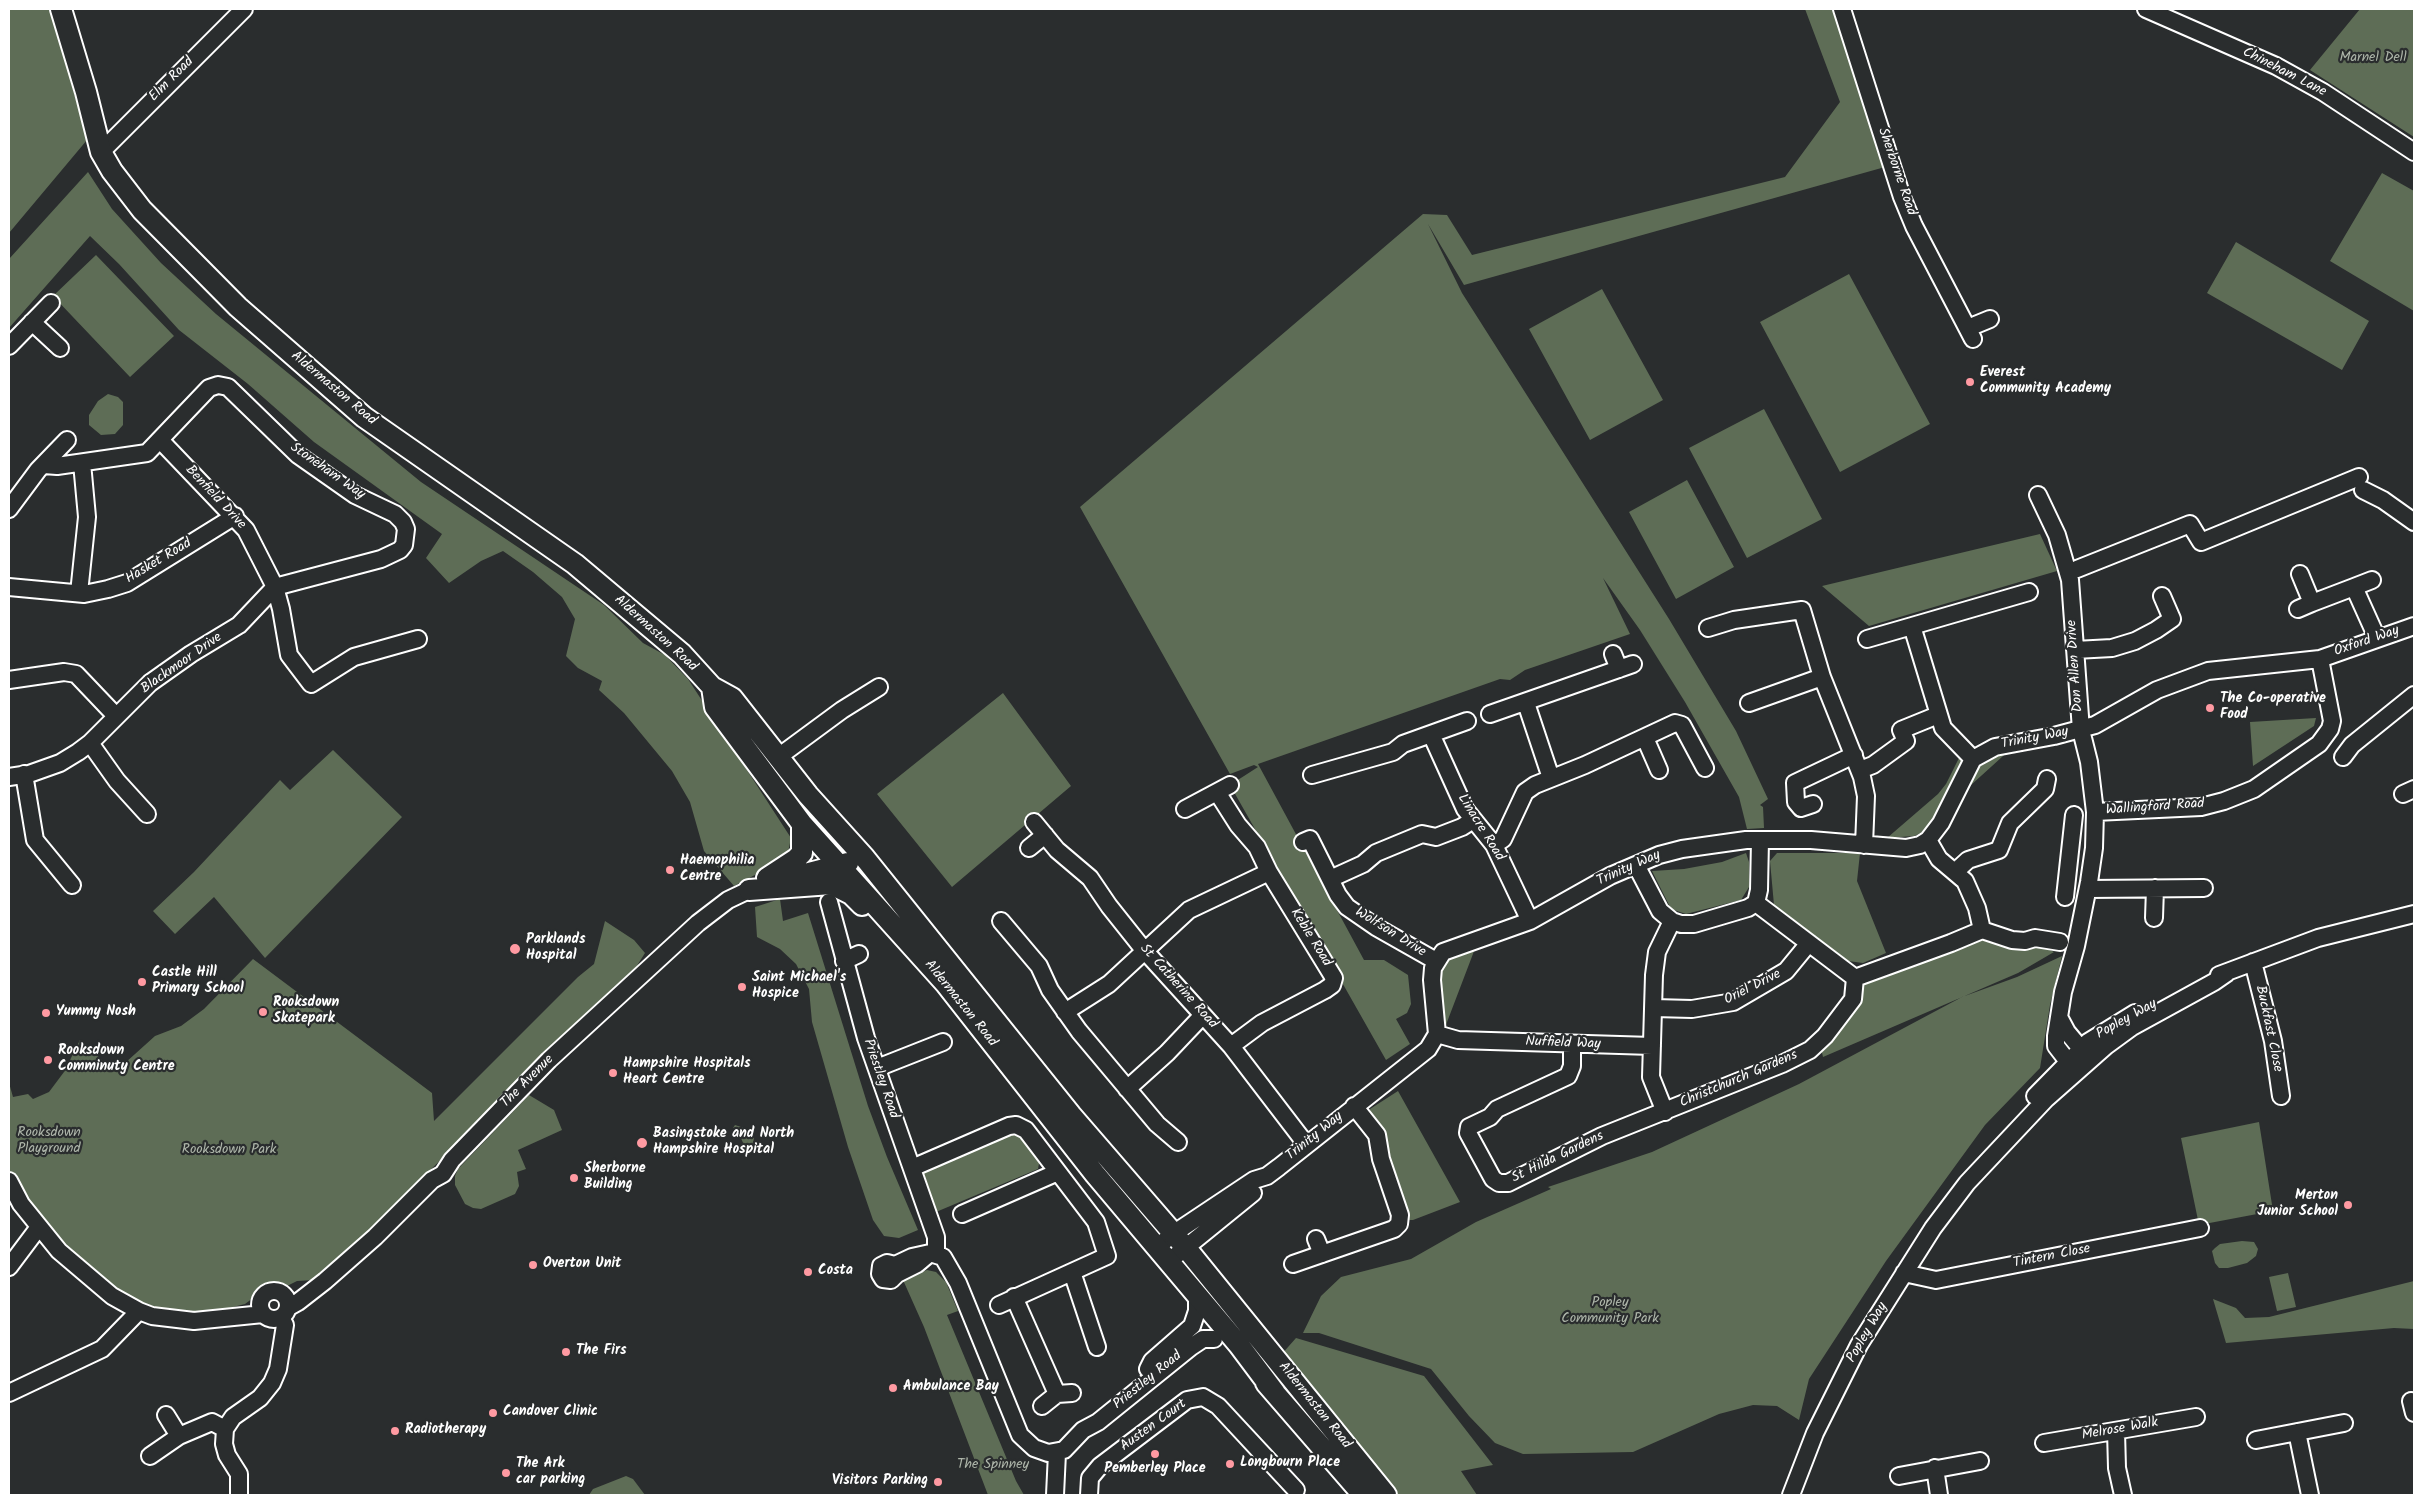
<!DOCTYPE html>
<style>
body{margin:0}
#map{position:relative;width:2423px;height:1504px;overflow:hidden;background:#2a2d2e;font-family:Kalam,sans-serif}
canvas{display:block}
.frame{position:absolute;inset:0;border:10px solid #fff;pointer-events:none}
</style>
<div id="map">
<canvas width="2423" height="1504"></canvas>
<div class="frame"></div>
</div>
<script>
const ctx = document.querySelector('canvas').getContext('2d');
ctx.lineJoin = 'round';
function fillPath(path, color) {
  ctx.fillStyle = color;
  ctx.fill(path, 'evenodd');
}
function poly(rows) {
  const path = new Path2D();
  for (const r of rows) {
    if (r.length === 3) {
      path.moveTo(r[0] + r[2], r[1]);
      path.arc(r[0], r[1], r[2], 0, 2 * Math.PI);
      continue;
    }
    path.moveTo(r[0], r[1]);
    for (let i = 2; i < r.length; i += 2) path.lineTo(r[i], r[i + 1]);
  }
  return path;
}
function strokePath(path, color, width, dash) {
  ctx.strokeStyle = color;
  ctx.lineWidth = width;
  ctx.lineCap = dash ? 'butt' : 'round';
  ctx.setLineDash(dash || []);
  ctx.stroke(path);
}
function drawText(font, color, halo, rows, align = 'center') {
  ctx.font = font + ' Kalam,sans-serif';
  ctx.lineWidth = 4.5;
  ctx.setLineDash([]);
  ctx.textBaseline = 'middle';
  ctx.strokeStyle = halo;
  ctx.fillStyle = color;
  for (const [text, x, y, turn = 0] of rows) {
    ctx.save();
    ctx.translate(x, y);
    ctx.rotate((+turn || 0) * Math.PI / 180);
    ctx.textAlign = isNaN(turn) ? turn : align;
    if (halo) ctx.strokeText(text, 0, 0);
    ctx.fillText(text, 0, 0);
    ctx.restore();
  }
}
const green = poly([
 [9,9,51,9,87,140,9,233],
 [1805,9,1837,9,1885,167,1464,285,1428,224,1462,293,1669,619,1736,731,1768,799,1760,805,1763,807,1764,828,1747,829,1739,797,1685,702,1640,630,1603,578,1630,634,1525,670,1510,680,1500,679,1258,764,1364,960,1384,960,1408,975,1411,1004,1407,1013,1396,1019,1410,1044,1386,1060,1230,785,1258,767,1254,765,1230,774,1080,507,1423,214,1447,215,1472,255,1785,177,1840,102],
 [2360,9,2414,9,2414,137,2310,70],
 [88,172,112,209,161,263,216,314,421,482,604,605,643,643,665,655,688,679,791,838,787,858,734,886,704,851,690,802,672,771,624,713,599,690,602,681,578,668,566,656,575,619,562,597,533,572,503,551,481,561,449,583,426,558,442,534,314,442,248,384,179,330,119,264,90,236,9,328,9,259],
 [2382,173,2414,191,2414,311,2330,261],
 [2236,242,2369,321,2342,370,2207,293],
 [96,255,174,336,130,377,53,296],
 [1849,274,1930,424,1840,472,1760,322],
 [1602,289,1663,400,1590,440,1529,329],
 [108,394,118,397,123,402,123,425,115,434,101,435,89,425,89,415,98,401],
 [1764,409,1822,519,1747,558,1689,448],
 [1687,480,1734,567,1676,599,1629,512],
 [2040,534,2057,571,1869,626,1822,586],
 [1003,693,1071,786,952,887,877,794],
 [2316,718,2314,726,2253,766,2250,722],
 [2013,747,1960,795,1974,765],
 [333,750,402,817,265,958,214,897,175,934,153,911,194,872,280,780,290,790],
 [1961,754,1962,762,1933,824,1921,833,1914,836,1887,838,1938,794,1946,784],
 [1746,853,1749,862,1749,887,1741,900,1686,914,1671,909,1652,871,1684,869,1722,862],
 [1777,853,1860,853,1857,881,1886,953,1863,963,1848,961,1774,905,1770,861],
 [780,899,783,921,808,913,868,1106,887,1157,918,1230,899,1238,884,1236,873,1220,848,1147,812,1022,809,989,796,964,780,949,757,937,755,907],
 [605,921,634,940,645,953,633,972,418,1182,348,1253,314,1280,297,1281,287,1286,269,1286,245,1304,221,1310,180,1312,159,1308,138,1301,113,1288,71,1257,9,1175,9,1083,13,1097,28,1094,33,1099,49,1092,64,1072,80,1040,115,1072,155,1036,181,1026,204,1009,253,959,432,1093,434,1121,578,977,594,964],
 [1980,936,2035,943,2054,952,2018,973,1823,1057,1821,1048,1849,1017,1863,995,1862,981],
 [1476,946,1444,1030,1434,978,1447,955],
 [2062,956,2050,1005,2040,1068,1985,1125,1886,1261,1809,1379,1799,1420,1777,1406,1753,1405,1719,1414,1633,1452,1523,1454,1495,1443,1469,1416,1431,1369,1319,1333,1303,1333,1321,1296,1341,1277,1411,1259,1476,1222,1551,1189,1548,1187,1652,1152,1799,1084,1962,997,2017,977],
 [1398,1091,1460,1202,1413,1220,1401,1220,1371,1117,1370,1109],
 [529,1095,554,1110,562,1130,518,1150,526,1169,517,1172,519,1186,515,1194,481,1209,473,1208,465,1204,455,1185,455,1176,458,1169],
 [2259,1122,2273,1211,2199,1225,2181,1138],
 [735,1125,744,1128,754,1138,753,1144,744,1145,736,1127,733,1128],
 [1012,1130,1019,1132,1040,1158,1038,1169,936,1212,921,1176,922,1169],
 [2242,1241,2254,1242,2258,1249,2256,1256,2247,1263,2228,1268,2219,1268,2215,1263,2212,1251,2215,1248,2220,1244],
 [927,1270,936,1272,946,1282,958,1311,947,1315,1016,1481,1024,1495,988,1495,924,1327,903,1280],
 [2288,1273,2296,1307,2277,1311,2269,1277],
 [2414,1281,2414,1329,2394,1328,2226,1343,2213,1299,2236,1308,2245,1318,2269,1317],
 [1296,1338,1424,1376,1493,1465,1461,1471,1477,1495,1395,1495,1281,1355],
 [626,1476,633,1479,645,1495,589,1495,593,1489]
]);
const minor = poly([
 [1842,9,1902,197,1914,226,1973,339],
 [2146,9,2276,66,2323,92,2414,152],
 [101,152,244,9],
 [32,322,60,348],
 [1968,328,1990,319],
 [9,346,51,303],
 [161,441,246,530,275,587,281,609,289,655,311,684,354,657,418,639],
 [44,465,57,466,147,453,209,388,218,385,228,387,298,455,355,495,395,514,403,522,406,529,404,545,400,550,381,559,275,587],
 [2363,490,2383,500,2414,522],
 [2038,495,2057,535,2070,580,2081,730,2089,762,2095,812,2094,848,2089,882,2076,946,2063,992,2056,1036,2056,1046,2076,1072],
 [9,509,38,470,67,440],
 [2077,569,2190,524,2201,542,2359,477],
 [2300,574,2312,603,2354,587,2377,638],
 [9,587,84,594,108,589,127,583,235,516],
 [2354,587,2372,580],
 [79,593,87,517,82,463],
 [2298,609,2312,603],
 [1708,628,1734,620,1802,610,1822,677,1862,777,1866,796,1864,845],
 [1867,639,1912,626],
 [2075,650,2112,648,2135,641,2156,630,2172,619,2162,596],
 [1613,654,1619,669],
 [9,680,64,672,76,674,116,716],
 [1526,703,1551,778],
 [1749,703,1822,677],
 [1490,714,1633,664],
 [1431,734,1465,809,1494,845,1530,921],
 [1645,738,1659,770],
 [90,743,117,781,147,814],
 [785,752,842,710,879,687],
 [2343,757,2352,745,2414,695],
 [1973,759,1943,728,1912,626,2029,592],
 [1860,770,1873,765,1906,741,1901,730,1938,715],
 [24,774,35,840,72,885],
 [1312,775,1393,752,1403,744,1467,721],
 [9,777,29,774,60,763,78,752,90,743,150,683,191,654,239,625,275,587],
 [1217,792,1238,825,1257,847,1269,872,1334,978,1332,985,1325,990,1262,1023,1231,1046],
 [2403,794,2414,789],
 [1813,804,1801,808,1796,802,1795,783,1854,755],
 [1185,809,1230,785],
 [2095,812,2201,807,2224,801,2254,789,2319,744,2330,729,2332,721,2320,659],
 [1034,822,1057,850,1090,878,1109,906,1144,950,1231,1046,1306,1144],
 [1928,840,1939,859,1965,881,1977,908,1982,930],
 [1303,842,1310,839,1338,895,1347,907,1376,927,1436,961],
 [1494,845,1503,839,1525,792,1535,785,1585,765,1675,723,1682,725,1705,768],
 [1029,848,1045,835],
 [1636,865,1660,911,1672,921,1681,924,1694,924,1748,908,1756,903,1759,890,1760,840],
 [1955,872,1968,860,1999,850,2010,823,2045,789,2047,779],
 [1330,879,1363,864,1376,853,1422,834,1436,837,1462,827,1473,820],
 [2088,889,2204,888],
 [2065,897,2074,815],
 [829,902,866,1038,936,1237,936,1254],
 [1756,903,1855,978],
 [2154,918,2155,888],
 [1001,921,1039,966,1050,990,1079,1031,1157,1124,1178,1142],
 [844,961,859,954],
 [2253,962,2273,1041,2281,1096],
 [2219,975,2318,938,2414,914],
 [1855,978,1951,943,1982,930,2012,940,2025,941,2035,938,2060,942],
 [1654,1008,1692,1009,1733,1002,1786,971,1809,943],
 [1065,1012,1109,984,1189,910,1269,872],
 [2059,1017,2067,1032,2087,1056],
 [1437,1034,1458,1040,1652,1046],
 [1572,1045,1572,1066,1568,1076,1497,1109,1490,1117,1469,1127,1468,1133,1493,1179,1499,1183,1508,1183,1602,1136,1782,1064,1810,1050,1825,1036,1853,999,1855,978],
 [877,1068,943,1042],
 [1127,1089,1167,1053,1203,1015],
 [2035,1096,2088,1042,2135,1013],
 [1665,1112,1651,1077,1654,975,1657,952,1672,921],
 [912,1168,1009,1126,1016,1125,1026,1130,1096,1222,1107,1256,999,1305],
 [9,1181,21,1204,59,1251,112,1296,139,1311,152,1316,194,1321,263,1314],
 [962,1214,1058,1172],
 [1316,1239,1322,1254],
 [1156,1248,1173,1234,1254,1180,1267,1176,1279,1167,1428,1049,1437,1034,1432,980,1433,968,1443,952,1530,921,1610,876,1659,855,1682,849,1746,840,1811,840,1906,848,1920,845,1928,840,1941,823,1973,759,1995,747,2054,736,2095,725,2157,690,2208,671,2320,659,2414,626],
 [930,1253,917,1264,897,1274,891,1280,883,1279,880,1274,881,1266,887,1263,895,1265,912,1257,930,1253,943,1257,958,1283,1020,1435,1034,1448,1048,1453,1064,1450,1083,1430,1098,1422,1191,1347,1203,1339,1214,1339],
 [1168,1262,1253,1193],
 [1293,1264,1394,1229,1399,1224,1400,1215,1381,1159,1377,1135,1354,1106],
 [9,1267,39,1227],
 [1072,1272,1097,1347],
 [1904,1273,1936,1280,2200,1228],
 [274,1305,14],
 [1014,1297,1057,1394,1042,1406],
 [289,1307,298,1302,325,1281,375,1237,432,1180,443,1174,452,1160,549,1060,698,923,728,900,749,890],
 [1148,1369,1152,1361,1192,1326,1197,1311,1197,1297],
 [9,1393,102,1349,139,1311],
 [1057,1394,1072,1393],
 [2411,1401,2414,1413],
 [166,1415,179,1436],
 [2116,1431,2117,1468,2123,1495],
 [2297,1432,2310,1495],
 [2256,1440,2344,1423],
 [2044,1443,2196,1417],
 [150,1456,179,1436,212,1422,225,1429],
 [1935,1468,1939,1495],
 [1899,1476,1980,1461],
 [239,1495,239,1474,227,1455,224,1444,225,1429,233,1417,260,1398,272,1383,278,1369,285,1325,281,1318],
 [1055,1495,1057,1453],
 [1089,1495,1090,1478,1100,1466,1187,1400,1203,1397,1218,1406,1296,1490],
 [1791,1495,1815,1433,1859,1345,1933,1228,1967,1183,2046,1099,2106,1046,2132,1027,2214,982,2227,973]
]);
const major = poly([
 [61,9,86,92,101,152,112,171,142,210,238,307,364,417,575,564,682,654,712,687,732,698,808,795,864,857,1071,1115,1186,1248,1386,1495],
 [712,687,715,707,802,824,946,984,1095,1174,1239,1345,1275,1393],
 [767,878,796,859,802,853,802,824],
 [782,880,848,863],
 [749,890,831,884,851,894,862,905],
 [1266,1383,1363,1495]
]);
const markers = [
 [1970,382,5,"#ff9aa2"],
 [2210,708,5,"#ff9aa2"],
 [670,870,5,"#ff9aa2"],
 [515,949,6,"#ff9aa2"],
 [142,982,5,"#ff9aa2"],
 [742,987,5,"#ff9aa2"],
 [263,1012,5,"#ff9aa2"],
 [46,1013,5,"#ff9aa2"],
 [48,1060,5,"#ff9aa2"],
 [613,1073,5,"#ff9aa2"],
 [642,1143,6,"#ff9aa2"],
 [574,1178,5,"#ff9aa2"],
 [2348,1205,5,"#ff9aa2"],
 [533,1265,5,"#ff9aa2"],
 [808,1272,5,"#ff9aa2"],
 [566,1352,5,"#ff9aa2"],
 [893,1388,5,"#ff9aa2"],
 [493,1413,5,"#ff9aa2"],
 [395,1431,5,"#ff9aa2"],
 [1155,1454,5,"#ff9aa2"],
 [1230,1464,5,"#ff9aa2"],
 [506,1473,5,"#ff9aa2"],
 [938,1482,5,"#ff9aa2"]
];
const parkNames = [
 ["Marnel Dell",2373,59],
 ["Rooksdown",49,1134],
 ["Playground",49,1150],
 ["Rooksdown Park",229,1151],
 ["Popley",1610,1304],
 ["Community Park",1610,1320],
 ["The Spinney",993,1466]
];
const streetNames = [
 ["Chineham Lane",2284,73,27],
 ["Elm Road",172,80,-45],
 ["Sherborne Road",1896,172,71],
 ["Aldermaston Road",333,389,40],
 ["Stoneham Way",327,472,35],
 ["Benfield Drive",215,498,47],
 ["Hasket Road",159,562,-31],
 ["Aldermaston Road",655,634,42],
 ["Oxford Way",2367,642,-19],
 ["Blackmoor Drive",182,664,-35],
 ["Don Allen Drive",2076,666,-94],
 ["Trinity Way",2035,739,-11],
 ["Wallingford Road",2155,808,-4],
 ["Linacre Road",1480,828,58],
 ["Trinity Way",1629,869,-24],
 ["Wolfson Drive",1390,933,32],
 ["Keble Road",1310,938,58],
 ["St Catherine Road",1178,987,48],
 ["Oriel Drive",1753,988,-27],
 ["Aldermaston Road",960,1004,51],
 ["Popley Way",2127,1020,-29],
 ["Buckfast Close",2268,1029,78],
 ["Nuffield Way",1563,1044,2],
 ["Priestley Road",880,1079,71],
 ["Christchurch Gardens",1739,1080,-23],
 ["The Avenue",528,1082,-45],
 ["Trinity Way",1315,1137,-39],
 ["St Hilda Gardens",1558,1158,-26],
 ["Tintern Close",2052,1257,-11],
 ["Popley Way",1868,1333,-60],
 ["Priestley Road",1148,1381,-39],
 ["Aldermaston Road",1314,1406,51],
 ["Austen Court",1154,1426,-36],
 ["Melrose Walk",2120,1430,-10]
];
const poiNames = [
 ["Everest",1980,374],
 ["Community Academy",1980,390],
 ["The Co-operative",2220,700],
 ["Food",2220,716],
 ["Haemophilia",680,862],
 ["Centre",680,878],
 ["Parklands",526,941],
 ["Hospital",526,957],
 ["Castle Hill",152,974],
 ["Primary School",152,990],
 ["Saint Michael's",752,979],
 ["Hospice",752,995],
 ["Rooksdown",273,1004],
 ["Skatepark",273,1020],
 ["Yummy Nosh",56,1013],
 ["Rooksdown",58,1052],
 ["Comminuty Centre",58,1068],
 ["Hampshire Hospitals",623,1065],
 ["Heart Centre",623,1081],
 ["Basingstoke and North",653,1135],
 ["Hampshire Hospital",653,1151],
 ["Sherborne",584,1170],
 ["Building",584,1186],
 ["Merton",2338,1197,"right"],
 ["Junior School",2338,1213,"right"],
 ["Overton Unit",543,1265],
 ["Costa",818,1272],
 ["The Firs",576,1352],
 ["Ambulance Bay",903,1388],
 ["Candover Clinic",503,1413],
 ["Radiotherapy",405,1431],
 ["Longbourn Place",1240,1464],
 ["The Ark",516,1465],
 ["car parking",516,1481],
 ["Pemberley Place",1155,1470,"center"],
 ["Visitors Parking",928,1482,"right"]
];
fillPath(green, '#5e6d56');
strokePath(minor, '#fff', 20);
strokePath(major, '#fff', 24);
strokePath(minor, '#2a2d2e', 16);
strokePath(major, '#2a2d2e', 20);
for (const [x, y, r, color] of markers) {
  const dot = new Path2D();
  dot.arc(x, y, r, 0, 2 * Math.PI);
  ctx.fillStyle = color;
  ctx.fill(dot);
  strokePath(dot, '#2a2d2e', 2);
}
drawText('14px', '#aeb6aa', '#2a2d2e', parkNames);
drawText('14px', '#fff', '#2a2d2e', streetNames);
drawText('bold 14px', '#fff', '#2a2d2e', poiNames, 'left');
</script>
